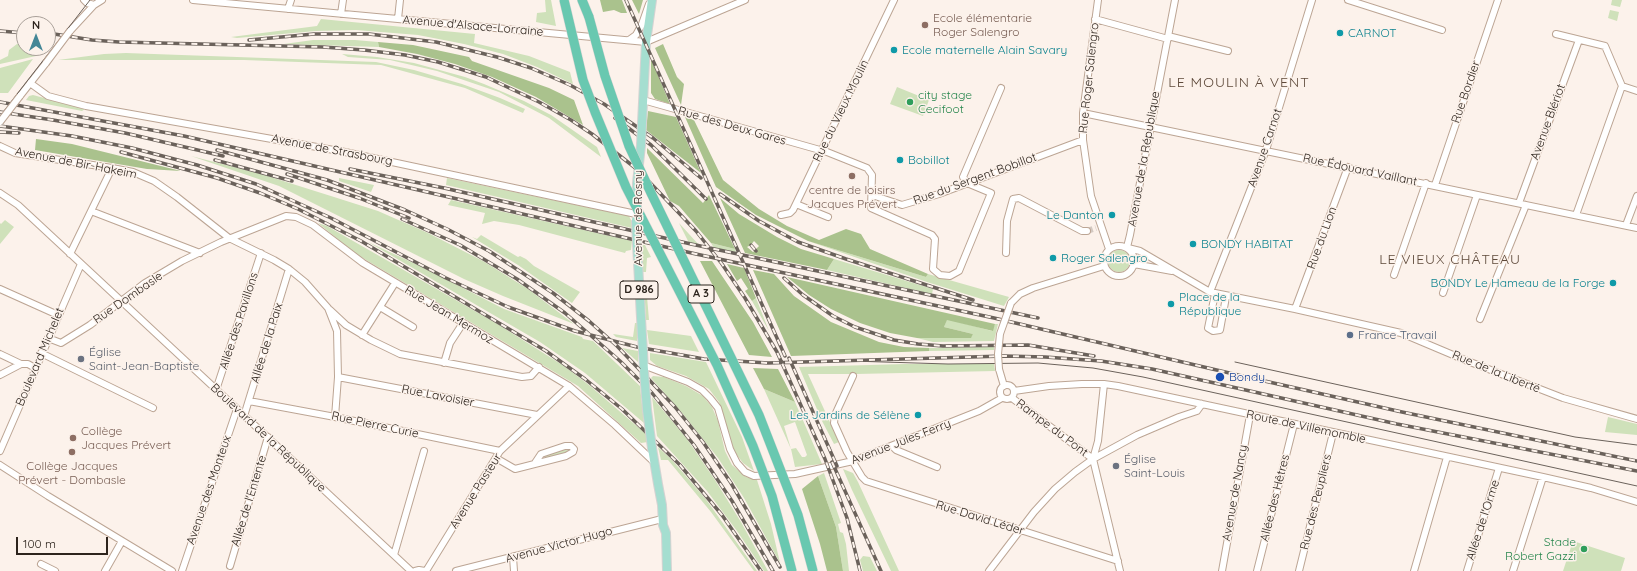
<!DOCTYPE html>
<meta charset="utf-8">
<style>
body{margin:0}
#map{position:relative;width:1637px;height:571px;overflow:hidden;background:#fcf2eb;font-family:Quicksand,sans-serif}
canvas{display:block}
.north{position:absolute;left:16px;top:16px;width:40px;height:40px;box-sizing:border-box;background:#fcf2eb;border:1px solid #a9a099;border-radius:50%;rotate:0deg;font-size:11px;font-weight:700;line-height:16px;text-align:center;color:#2d241d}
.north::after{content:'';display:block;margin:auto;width:14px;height:18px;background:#438696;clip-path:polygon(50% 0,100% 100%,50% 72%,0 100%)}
.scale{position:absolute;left:16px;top:537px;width:92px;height:18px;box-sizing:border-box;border:2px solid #2d241d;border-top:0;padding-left:5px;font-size:12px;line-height:14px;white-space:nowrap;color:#2d241d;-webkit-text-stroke:3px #fcf2eb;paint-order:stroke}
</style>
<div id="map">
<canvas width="1637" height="571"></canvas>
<div class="north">N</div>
<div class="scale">100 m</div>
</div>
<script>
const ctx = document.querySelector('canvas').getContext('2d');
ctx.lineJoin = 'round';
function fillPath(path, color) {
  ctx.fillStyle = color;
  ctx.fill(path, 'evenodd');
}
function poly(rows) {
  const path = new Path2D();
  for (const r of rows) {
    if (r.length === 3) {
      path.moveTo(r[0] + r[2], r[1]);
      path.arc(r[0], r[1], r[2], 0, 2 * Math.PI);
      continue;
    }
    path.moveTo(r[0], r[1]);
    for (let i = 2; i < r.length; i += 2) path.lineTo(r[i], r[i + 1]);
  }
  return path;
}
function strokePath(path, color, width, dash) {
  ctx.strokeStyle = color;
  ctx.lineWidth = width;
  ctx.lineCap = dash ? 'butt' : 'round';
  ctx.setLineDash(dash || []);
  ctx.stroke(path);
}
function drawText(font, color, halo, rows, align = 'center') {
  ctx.font = font + ' Quicksand,sans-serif';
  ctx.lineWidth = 3;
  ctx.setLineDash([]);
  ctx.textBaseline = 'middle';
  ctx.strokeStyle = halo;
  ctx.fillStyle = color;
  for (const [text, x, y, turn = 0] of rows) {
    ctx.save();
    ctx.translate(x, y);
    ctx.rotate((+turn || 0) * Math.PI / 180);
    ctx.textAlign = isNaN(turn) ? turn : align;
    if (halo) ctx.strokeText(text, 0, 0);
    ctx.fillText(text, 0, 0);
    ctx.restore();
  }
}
const green = poly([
 [545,0,551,0,556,26,536,22,537,13,546,12],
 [1612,0,1622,0,1620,7,1611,5],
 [1610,10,1619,12,1617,21,1608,18],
 [321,19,475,34,474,43,529,56,570,72,573,84,537,67,503,54,464,44,418,35,356,30,316,31,237,38,231,37,317,26],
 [313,40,355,40,378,42,379,47,284,44],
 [17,44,24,45,24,48,41,49,36,56,0,64,0,60,8,56,9,50],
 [126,53,376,62,414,70,462,84,500,98,525,109,523,113,465,88,381,65,244,60,58,60,104,54],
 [342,54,377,57,414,63,465,77,484,84,524,101,551,115,597,147,601,157,549,118,499,92,437,71,390,60,348,57],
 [33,59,8,93,0,93,0,68],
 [897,87,929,100,923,116,890,104],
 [33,95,85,109,82,111,26,100,29,96],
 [191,156,261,174,334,197,378,211,428,233,483,261,528,289,574,324,503,296,464,279,279,186],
 [339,178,374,185,371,192,339,181],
 [447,178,629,216,632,222,632,228,446,185],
 [451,200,632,241,631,250,626,251,625,253,519,225,494,221,482,224,485,213,448,205],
 [5,220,14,227,0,244,0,223,1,224],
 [318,223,327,226,402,269,499,325,564,366,589,385,646,434,648,442,641,443,578,386,356,254],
 [679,223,699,245,689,243],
 [481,235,518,257,520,256,526,259,534,266,580,292,572,303,518,265,472,237,477,239],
 [808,241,926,277,928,274,1009,297,1004,306,927,282],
 [368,242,420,266,504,309,582,337,583,339,593,341,640,386,644,423,585,373,540,342],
 [711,243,735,249,736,252,714,248],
 [641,245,645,245,651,257,647,258,646,272,643,272],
 [1119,261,11],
 [834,259,933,289,932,294,827,270],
 [644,285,646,285,649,320,646,320],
 [756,298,769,331,752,301],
 [947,319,992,331,995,324,998,324,994,341,933,342,917,338,971,337,973,334,944,327],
 [635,323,637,323,637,341,616,337,613,334,633,337],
 [647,330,691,336,699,352,649,344],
 [994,347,994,350,929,351,929,348],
 [622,348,638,351,638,362],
 [650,353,706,362,742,437,754,471,743,463,734,451,719,402,709,389,686,376,657,366,650,360],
 [905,364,994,364,995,371,856,374,808,374,839,442,834,444,822,421,799,367],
 [653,376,664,377,686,386,703,396,712,407,718,421,725,451,732,465,746,477,757,480,771,524,780,563,744,498,718,458,683,414,651,378],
 [764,389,795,402,822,464,795,467,791,449],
 [795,422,807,455,805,457,802,457,796,448,791,449,784,426],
 [652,397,687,439,715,480,741,522,768,571,764,571,737,531,707,491,657,436],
 [1608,417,1637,424,1637,435,1605,432],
 [658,447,672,460,705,498,757,571,754,571,711,512,668,460,661,460],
 [567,448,568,451,565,454,546,459,544,456],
 [843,469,853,473,858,482,899,571,891,571,852,490],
 [824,473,841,523,838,524,840,532,843,533,846,544,849,571,843,571,836,527,818,476],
 [1573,541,1625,558,1621,571,1563,571],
 [863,556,870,557,877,571,863,571,860,560]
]);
const forest = poly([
 [600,0,622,0,627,13,621,13,614,10,603,12],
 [632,0,643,0,639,14],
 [378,42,413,45,469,57,472,61,549,88,574,100,583,125,536,97,492,77,455,64,417,54,379,47],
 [663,44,677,77,684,84,681,105,655,48],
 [651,59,670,104,655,99,651,93],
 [648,111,676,117,701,173,646,130],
 [685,117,694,120,723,180,759,209,787,226,819,240,846,229,861,234,870,249,928,274,926,277,808,241,756,215,716,187],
 [36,139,72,144,181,171,147,169,35,150],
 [647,148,703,203,709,195,735,249,711,243,679,206,670,201,647,153],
 [720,198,739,214,777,237,801,249,834,259,827,270,745,253],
 [754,241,759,246,753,252,747,247,751,245],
 [700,261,712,261,753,322,772,357,749,355],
 [727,264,744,268,756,298,752,301,745,291,748,289,741,278,737,281],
 [753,270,774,274,794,296,831,322,879,342,904,347,929,348,929,351,791,356],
 [787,277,995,324,993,331,947,320,944,327,973,334,971,338,917,338,890,333,860,323,831,309,809,295],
 [753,368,778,369,795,402,764,389],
 [818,476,836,527,843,571,827,571,820,544,802,489]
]);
const minorTunnel = poly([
 [1087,231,1096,228]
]);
const minor = poly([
 [84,0,87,3,94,5,102,0],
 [193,0,646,42,745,0],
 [1098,0,1083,113,1083,140,1091,196,1109,249],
 [1348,0,1442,30],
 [288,9,291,0],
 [341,14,343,0],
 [398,19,400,0],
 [1095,19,1168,39],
 [70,31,94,5],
 [1556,34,1605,46,1622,86,1637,91],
 [1168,36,1228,51],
 [629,40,636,35,642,24,649,4],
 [30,83,48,96,86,106,345,152,636,214],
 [20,96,46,63],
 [643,100,827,152,867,168,872,175,871,208,932,235,935,239,933,269,940,275,950,276,959,271,991,193,967,183,963,177,1001,88],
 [1083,113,1637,228],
 [0,146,15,153,112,168,133,172,154,181,177,197,229,238,274,260,289,269,305,282,328,308,337,331,338,377,335,417],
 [1435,185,1498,0],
 [0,193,18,205,89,271,411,571],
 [873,193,875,196,902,205,939,194,1083,140],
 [1519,203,1579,40],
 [796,204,828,217],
 [91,211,200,253],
 [781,215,790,213,793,210,894,0],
 [1576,215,1622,86],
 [1626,225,1637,196],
 [1119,261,15],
 [1127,247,1130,235,1175,0],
 [1128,248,1140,251,1210,292,1295,309,1401,333,1465,360,1563,398,1637,419],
 [1006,253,1007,221,1013,199,1019,198,1082,231,1087,231],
 [70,254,112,168],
 [1134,264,1172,271],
 [1394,275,1426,183],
 [0,289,58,315],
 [1210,292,1266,150,1312,0],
 [1443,293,1477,195],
 [1215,294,1208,328,1213,331,1220,330,1226,297],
 [1011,303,1020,294,1033,288,1104,266],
 [380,307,413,327],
 [1295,309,1348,167],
 [330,310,346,325,371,340,400,354,522,377,531,376,539,367],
 [1480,319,1526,205],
 [362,335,395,283],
 [48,338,61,343,90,325,145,283,182,261,221,242,286,216,296,217,313,225,363,263,569,386,615,425,654,462],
 [41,353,153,408],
 [0,354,21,364],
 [444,363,450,343,463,323],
 [643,365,688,382,702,390,710,398,718,408,730,449,737,463,745,472,754,476,795,474,853,461,979,411,1002,398],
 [999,369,1004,386],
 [0,375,21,364,28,364,35,368],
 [853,376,835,415,834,423,847,452,862,477,866,481,1118,561],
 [338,377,537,415],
 [1104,384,1098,441,1093,459,1120,571],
 [1007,392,7],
 [216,390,261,253],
 [1014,391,1049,386,1082,384,1104,384,1118,386,1543,477,1591,488,1637,502],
 [1012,398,1093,459],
 [249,401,335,417,500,451],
 [244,416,289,269],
 [892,446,896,450,937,467],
 [0,451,81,264],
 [496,458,515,469,566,456,573,452,574,449,571,446,565,446,541,454,535,463],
 [0,465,48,496,172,571],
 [394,555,424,451],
 [513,557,514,571],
 [41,564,55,571],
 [230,566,268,437],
 [105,571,122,541],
 [182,571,237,409],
 [415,571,419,570,425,571],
 [426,571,500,451,569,386],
 [456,571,662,519],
 [989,571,1034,512,1055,489,1075,472,1093,459,1137,435,1179,417,1197,411,1202,404],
 [1222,571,1250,415],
 [1257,571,1294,424],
 [1299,571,1333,433],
 [1414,571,1447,457],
 [1467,571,1499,468],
 [1513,571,1543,477]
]);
const major = poly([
 [642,123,646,42,652,0],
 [637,208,637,183,641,145],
 [637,244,642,336],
 [643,351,644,371],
 [652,448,658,484,662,505,663,525,666,533,667,571]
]);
const highway = poly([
 [582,0,589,17]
]);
const tram = poly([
 [0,116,90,0],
 [851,361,948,364,1038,363,1093,368,1143,377,1637,486],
 [1235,362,1575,437,1637,445]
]);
const rail = poly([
 [626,0,785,356],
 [0,31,24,33],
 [48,33,92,40,119,42,323,47,364,50,405,55,438,62,486,77,539,102,571,120,592,134,638,170,696,231,722,264,745,298,777,352,825,459,847,518,860,571],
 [249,40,314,34,369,34,436,42,497,57,531,68,570,85,604,104,653,138,701,178],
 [0,102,184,136,696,254,994,318,1238,375,1402,412,1637,461],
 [0,112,53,120,125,133,223,156],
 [615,118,651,145,706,199],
 [0,126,72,136,132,148,197,165,256,184,331,218,446,278,508,307,575,331,637,347,704,359,768,363,1004,356,1045,357,1101,361,1152,369,1397,424,1637,471],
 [0,132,19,133],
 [217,150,327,180,405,210,447,229,489,251,553,293,589,321,617,346,675,407,703,442,731,483,780,567],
 [121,152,217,178,260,193,298,209,361,241,546,351,585,379,622,409,680,465,722,515,761,571],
 [215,160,292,181],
 [350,169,444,188,691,244,1038,318],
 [287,174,359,198,409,218],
 [720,194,759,221,798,242,846,259,973,300],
 [402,219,460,245,517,279,565,313,620,361,652,393,694,445,732,501,773,571],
 [751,245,756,251],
 [784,278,803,295,833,316,855,327,894,340,918,344,943,346,1028,345,1094,356],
 [789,358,837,466],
 [832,462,881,571]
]);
const minorBridge = poly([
 [46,63,70,31],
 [0,122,20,96],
 [999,369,998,354,1000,334,1011,303]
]);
const majorBridge = poly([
 [641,145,642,123],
 [636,220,637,244],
 [642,336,643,351],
 [644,371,647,410,652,448]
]);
const highwayBridge = poly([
 [564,0,583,80,595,112,626,187,717,365,753,446,772,496,792,571],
 [589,17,605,76,629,146,651,193,759,415,798,515,813,571]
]);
const markers = [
 [925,25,4,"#8d6e63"],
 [1340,33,4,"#0f9aa8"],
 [894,50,4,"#0f9aa8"],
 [910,102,4,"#2e9e5b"],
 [900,160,4,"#0f9aa8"],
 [852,176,4,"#8d6e63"],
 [1112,215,4,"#0f9aa8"],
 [1193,244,4,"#0f9aa8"],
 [1053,258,4,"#0f9aa8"],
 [1613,283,4,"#0f9aa8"],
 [1171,304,4,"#0f9aa8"],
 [1350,335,4,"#5c6f8a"],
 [81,359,4,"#6b7280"],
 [1220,377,5,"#1a4fb4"],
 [918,415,4,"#0f9aa8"],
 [73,438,4,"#8d6e63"],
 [72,452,4,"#8d6e63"],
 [1116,466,4,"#6b7280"],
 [1584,549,4,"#2e9e5b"]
];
const shields = [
 [639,290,38],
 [701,294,26]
];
const shieldNames = [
 ["D 986",639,290],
 ["A 3",701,294]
];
const educationNames = [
 ["Ecole élémentarie",933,18],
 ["Roger Salengro",933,32],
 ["centre de loisirs",852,190,"center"],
 ["Jacques Prévert",852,204,"center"],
 ["Collège",81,431],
 ["Jacques Prévert",81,445],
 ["Collège Jacques",72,466,"center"],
 ["Prévert - Dombasle",72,480,"center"]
];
const streetNames = [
 ["Avenue d'Alsace-Lorraine",473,26,5],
 ["Rue Roger Salengro",1089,78,-84],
 ["Rue Bordier",1466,92,-71],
 ["Rue du Vieux Moulin",841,111,-64],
 ["Avenue Blériot",1548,122,-70],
 ["Rue des Deux Gares",732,126,16],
 ["Avenue Carnot",1265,148,-71],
 ["Avenue de Strasbourg",332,150,11],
 ["Avenue de la République",1144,159,-80],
 ["Avenue de Bir-Hakeim",76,163,11],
 ["Rue Édouard Vaillant",1360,170,12],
 ["Rue du Sergent Bobillot",975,179,-20],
 ["Avenue de Rosny",638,218,-90],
 ["Rue du Lion",1322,238,-70],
 ["Rue Dombasle",128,298,-35],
 ["Rue Jean Mermoz",449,315,31],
 ["Allée des Pavillons",239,321,-72],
 ["Allée de la Paix",267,343,-73],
 ["Boulevard Michelet",40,357,-67],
 ["Rue de la Liberté",1496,372,22],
 ["Rue Lavoisier",438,396,11],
 ["Rue Pierre Curie",375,425,12],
 ["Route de Villemomble",1306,427,12],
 ["Rampe du Pont",1052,428,37],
 ["Boulevard de la République",268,438,43],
 ["Avenue Jules Ferry",901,442,-21],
 ["Avenue des Monteux",209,490,-71],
 ["Avenue Pasteur",476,491,-58],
 ["Avenue de Nancy",1235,493,-80],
 ["Allée des Hêtres",1275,498,-76],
 ["Allée de l'Entente",249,501,-73],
 ["Rue des Peupliers",1316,502,-76],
 ["Rue David Léder",980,518,17],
 ["Allée de l'Orme",1483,520,-72],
 ["Avenue Victor Hugo",559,545,-15]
];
const cultureNames = [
 ["CARNOT",1348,33],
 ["Ecole maternelle Alain Savary",902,50],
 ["Bobillot",908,160],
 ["Le Danton",1104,215,"right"],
 ["BONDY HABITAT",1201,244],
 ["Roger Salengro",1061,258],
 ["BONDY Le Hameau de la Forge",1605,283,"right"],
 ["Place de la",1179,297],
 ["République",1179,311],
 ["Les Jardins de Sélène",910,415,"right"]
];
const leisureNames = [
 ["city stage",918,95],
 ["Cecifoot",918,109],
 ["Stade",1576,542,"right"],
 ["Robert Gazzi",1576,556,"right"]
];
const serviceNames = [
 ["France Travail",1358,335]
];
const worshipNames = [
 ["Église",89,352],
 ["Saint-Jean-Baptiste",89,366],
 ["Église",1124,459],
 ["Saint-Louis",1124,473]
];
const transitNames = [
 ["Bondy",1229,377]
];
const quarterNames = [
 ["LE MOULIN À VENT",1239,83],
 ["LE VIEUX CHÂTEAU",1450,260]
];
fillPath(green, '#cfe1ba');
fillPath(forest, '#aac28d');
strokePath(minorTunnel, '#d3c9c2', 6, [6, 3]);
strokePath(minor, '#bca594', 8);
strokePath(major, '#d5d3d2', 10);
strokePath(highway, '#d5d3d2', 10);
strokePath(minor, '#fff', 6);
strokePath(major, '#a5ded0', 8);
strokePath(highway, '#69c8b0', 9);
strokePath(tram, '#6b625b', 1);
strokePath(rail, '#6b625b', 3.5);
strokePath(rail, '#fcf2eb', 2, [6]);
strokePath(minorBridge, '#bca594', 8, []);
strokePath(majorBridge, '#d5d3d2', 10, []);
strokePath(highwayBridge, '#d5d3d2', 10, []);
strokePath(minorBridge, '#fff', 6);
strokePath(majorBridge, '#a5ded0', 8);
strokePath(highwayBridge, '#69c8b0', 9);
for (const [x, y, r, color] of markers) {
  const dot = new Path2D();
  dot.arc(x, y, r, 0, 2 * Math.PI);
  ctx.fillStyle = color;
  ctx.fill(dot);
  strokePath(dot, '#fcf2eb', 1.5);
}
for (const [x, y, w] of shields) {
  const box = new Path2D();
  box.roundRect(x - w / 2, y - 9, w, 18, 3);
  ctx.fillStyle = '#fcf2eb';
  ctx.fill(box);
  strokePath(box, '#2d241d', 1);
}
drawText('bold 11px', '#2d241d', null, shieldNames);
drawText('12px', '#785e54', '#fcf2eb', educationNames, 'left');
drawText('12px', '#2d241d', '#fcf2eb', streetNames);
drawText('12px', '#0d838f', '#fcf2eb', cultureNames, 'left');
drawText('12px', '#27864d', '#fcf2eb', leisureNames, 'left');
drawText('12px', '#4e5e75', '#fcf2eb', serviceNames, 'left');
drawText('12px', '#5b616d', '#fcf2eb', worshipNames, 'left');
drawText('12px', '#164399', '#fcf2eb', transitNames, 'left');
ctx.letterSpacing = '1px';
drawText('14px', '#5e4a3b', '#fcf2eb', quarterNames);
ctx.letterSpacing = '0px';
</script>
